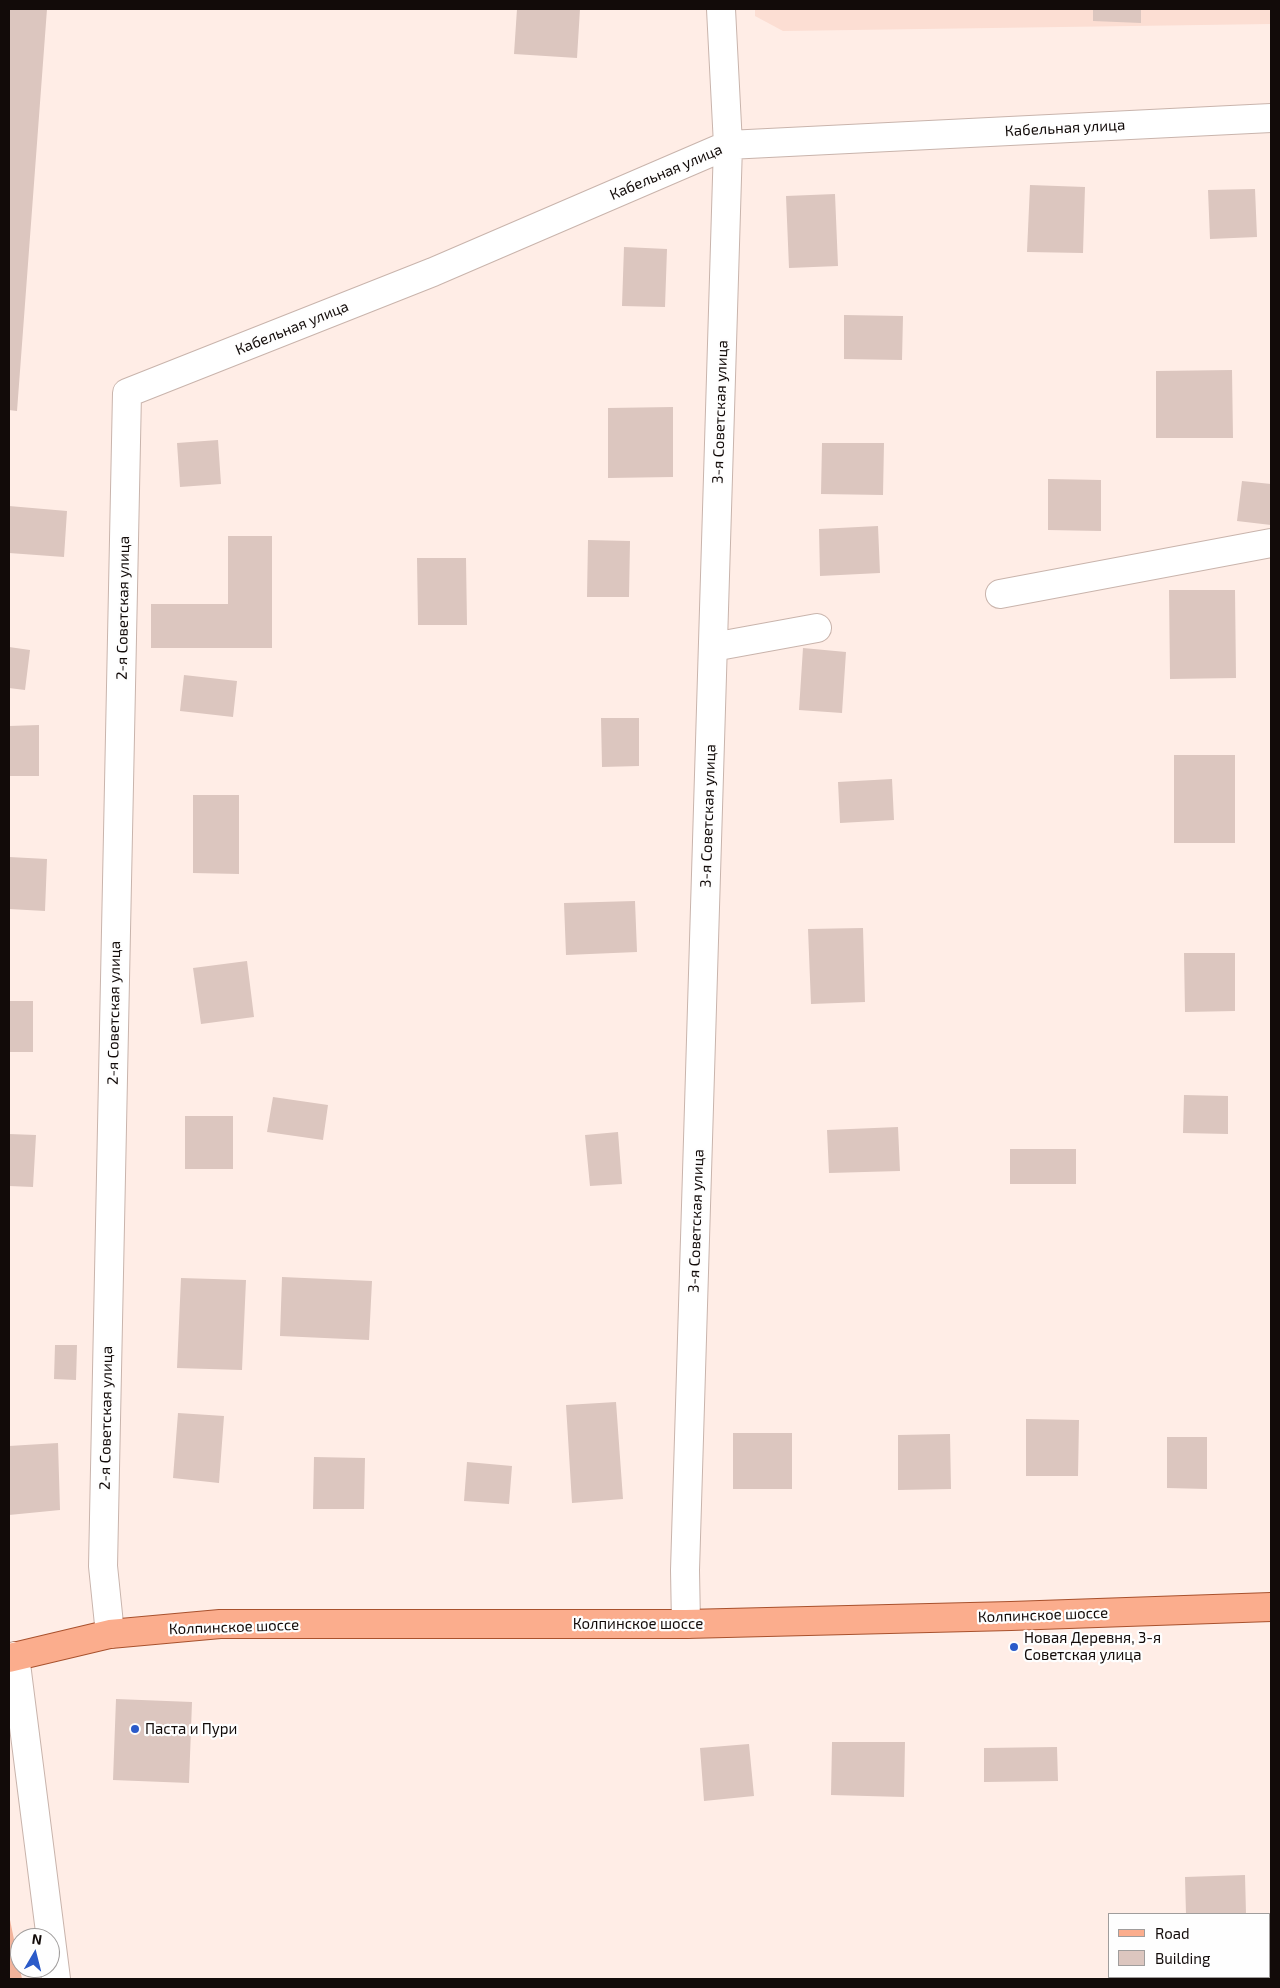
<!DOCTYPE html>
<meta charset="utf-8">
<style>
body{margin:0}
#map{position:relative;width:1280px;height:1988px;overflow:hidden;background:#ffede6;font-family:"Exo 2",sans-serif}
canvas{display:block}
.frame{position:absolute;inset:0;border:10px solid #120b09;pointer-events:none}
.legend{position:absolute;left:1108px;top:1913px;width:162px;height:65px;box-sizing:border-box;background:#fefefe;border:1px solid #a09d9c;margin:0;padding:6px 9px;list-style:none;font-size:15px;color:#120b09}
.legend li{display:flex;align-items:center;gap:10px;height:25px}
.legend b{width:25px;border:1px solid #a09d9c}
.north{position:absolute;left:10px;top:1928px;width:50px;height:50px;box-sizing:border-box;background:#fefefe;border:1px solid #a09d9c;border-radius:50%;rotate:8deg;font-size:14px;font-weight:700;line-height:20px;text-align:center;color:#120b09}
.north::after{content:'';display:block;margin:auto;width:18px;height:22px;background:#2a5ac9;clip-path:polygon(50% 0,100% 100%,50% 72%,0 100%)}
</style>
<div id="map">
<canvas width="1280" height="1988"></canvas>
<div class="frame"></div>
<ul class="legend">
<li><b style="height:6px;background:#fbad8d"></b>Road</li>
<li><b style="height:14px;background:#dcc6bf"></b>Building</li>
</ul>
<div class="north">N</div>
</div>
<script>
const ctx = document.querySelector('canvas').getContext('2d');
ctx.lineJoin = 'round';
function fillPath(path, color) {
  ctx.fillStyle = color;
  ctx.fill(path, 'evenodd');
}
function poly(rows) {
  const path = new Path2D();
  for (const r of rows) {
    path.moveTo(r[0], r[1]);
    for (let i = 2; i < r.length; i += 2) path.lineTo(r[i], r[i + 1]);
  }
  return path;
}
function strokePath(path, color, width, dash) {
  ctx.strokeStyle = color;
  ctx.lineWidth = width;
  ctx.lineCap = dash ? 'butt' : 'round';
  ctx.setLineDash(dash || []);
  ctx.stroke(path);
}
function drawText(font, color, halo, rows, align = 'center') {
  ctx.font = font + ' "Exo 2",sans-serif';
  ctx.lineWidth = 4.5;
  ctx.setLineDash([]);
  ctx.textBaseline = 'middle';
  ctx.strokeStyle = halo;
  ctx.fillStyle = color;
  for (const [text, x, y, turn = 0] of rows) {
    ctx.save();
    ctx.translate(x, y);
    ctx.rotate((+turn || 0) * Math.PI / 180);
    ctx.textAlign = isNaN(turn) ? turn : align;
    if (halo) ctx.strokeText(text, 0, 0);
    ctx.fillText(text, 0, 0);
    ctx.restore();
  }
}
const built = poly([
 [755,9,1271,9,1271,24,783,31,755,16]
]);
const green = poly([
 [9,1915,22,1979,9,1979]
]);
const building = poly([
 [10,9,47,9,17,411,9,410],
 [517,9,580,9,577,58,514,54],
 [1093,9,1141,9,1141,23,1093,21],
 [1030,185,1085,187,1083,253,1027,252],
 [1255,189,1257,237,1210,239,1208,190],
 [835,194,838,266,789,268,786,196],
 [624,247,667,249,665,307,622,306],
 [844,315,903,316,902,360,844,359],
 [1232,370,1233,438,1156,438,1156,371],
 [673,407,673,477,608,478,608,408],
 [218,440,221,484,180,487,177,443],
 [822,443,884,443,883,495,821,494],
 [1048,479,1101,480,1101,531,1048,530],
 [1242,481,1271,484,1271,525,1237,521],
 [9,506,67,511,64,557,9,553],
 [878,526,880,573,820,576,819,529],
 [228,536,272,536,272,648,151,648,151,604,228,604],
 [588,540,630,541,629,597,587,597],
 [417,558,466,558,467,625,418,625],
 [1169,590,1235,590,1236,678,1170,679],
 [9,647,30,650,25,690,9,688],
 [803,648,846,652,842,713,799,710],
 [184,675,237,681,233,717,180,711],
 [601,718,639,718,639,766,602,767],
 [39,725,39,776,9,776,9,726],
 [1174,755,1235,755,1235,843,1174,843],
 [892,779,894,820,840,823,838,782],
 [193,795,239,795,239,874,193,873],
 [9,857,47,859,45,911,9,909],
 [635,901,637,952,566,955,564,903],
 [863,928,865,1002,811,1004,808,929],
 [1184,953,1235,953,1235,1011,1185,1012],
 [247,961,254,1017,201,1024,193,968],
 [9,1001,33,1001,33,1052,9,1052],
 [1184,1095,1228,1096,1228,1134,1183,1133],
 [273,1097,328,1105,323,1140,267,1132],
 [185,1116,233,1116,233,1169,185,1169],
 [898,1127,900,1171,829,1173,827,1130],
 [618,1132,622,1184,590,1186,585,1135],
 [9,1134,36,1135,33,1187,9,1186],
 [1010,1149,1076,1149,1076,1184,1010,1184],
 [282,1277,372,1281,369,1340,280,1336],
 [181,1278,246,1280,242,1370,177,1368],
 [55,1345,77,1345,76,1380,54,1379],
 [616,1402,623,1499,572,1503,566,1405],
 [178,1413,224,1416,219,1483,173,1478],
 [1026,1419,1079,1420,1078,1476,1026,1476],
 [733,1433,792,1433,792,1489,733,1489],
 [950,1434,951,1489,898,1490,898,1435],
 [1167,1437,1207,1437,1207,1489,1167,1488],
 [58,1443,60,1510,9,1515,9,1446],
 [314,1457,365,1458,364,1509,313,1509],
 [467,1462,512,1466,509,1504,464,1501],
 [116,1699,192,1702,189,1783,113,1780],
 [832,1742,905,1742,904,1797,831,1795],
 [749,1744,754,1796,704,1801,700,1748],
 [1057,1747,1058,1781,984,1782,984,1748],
 [1245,1875,1246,1914,1186,1914,1185,1877]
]);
const minor = poly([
 [1000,594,1271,543],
 [713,647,817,628],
 [686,1624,685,1570,728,145,721,9],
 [110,1634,103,1566,127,393,433,272,728,145,1271,118],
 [15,1656,56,1979]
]);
const major = poly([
 [9,1658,110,1634,220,1624,686,1624,1011,1616,1271,1607]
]);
const markers = [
 [1014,1647,5,"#2a5ac9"],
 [135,1729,5,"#2a5ac9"]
];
const streetNames = [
 ["Кабельная улица",1065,128,-3],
 ["Кабельная улица",666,172,-23],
 ["Кабельная улица",292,328,-22],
 ["3-я Советская улица",720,412,-88],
 ["2-я Советская улица",123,608,-89],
 ["3-я Советская улица",708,816,-88],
 ["2-я Советская улица",114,1013,-89],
 ["3-я Советская улица",696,1221,-88],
 ["2-я Советская улица",106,1418,-89],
 ["Колпинское шоссе",1043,1615,-2],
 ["Колпинское шоссе",638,1624],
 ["Колпинское шоссе",234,1627,-2]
];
const poiNames = [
 ["Новая Деревня, 3-я",1024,1638],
 ["Советская улица",1024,1655],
 ["Паста и Пури",145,1729]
];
fillPath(built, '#fcded3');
fillPath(green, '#f2b39b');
fillPath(building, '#dcc6bf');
strokePath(minor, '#c9b4ac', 30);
strokePath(major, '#a8512d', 30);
strokePath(minor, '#fff', 28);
strokePath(major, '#fbad8d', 28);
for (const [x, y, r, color] of markers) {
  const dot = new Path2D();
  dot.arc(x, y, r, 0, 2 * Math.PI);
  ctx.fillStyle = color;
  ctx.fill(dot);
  strokePath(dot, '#fefefe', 2);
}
drawText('15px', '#120b09', '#fefefe', streetNames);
drawText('15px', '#120b09', '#fefefe', poiNames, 'left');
</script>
